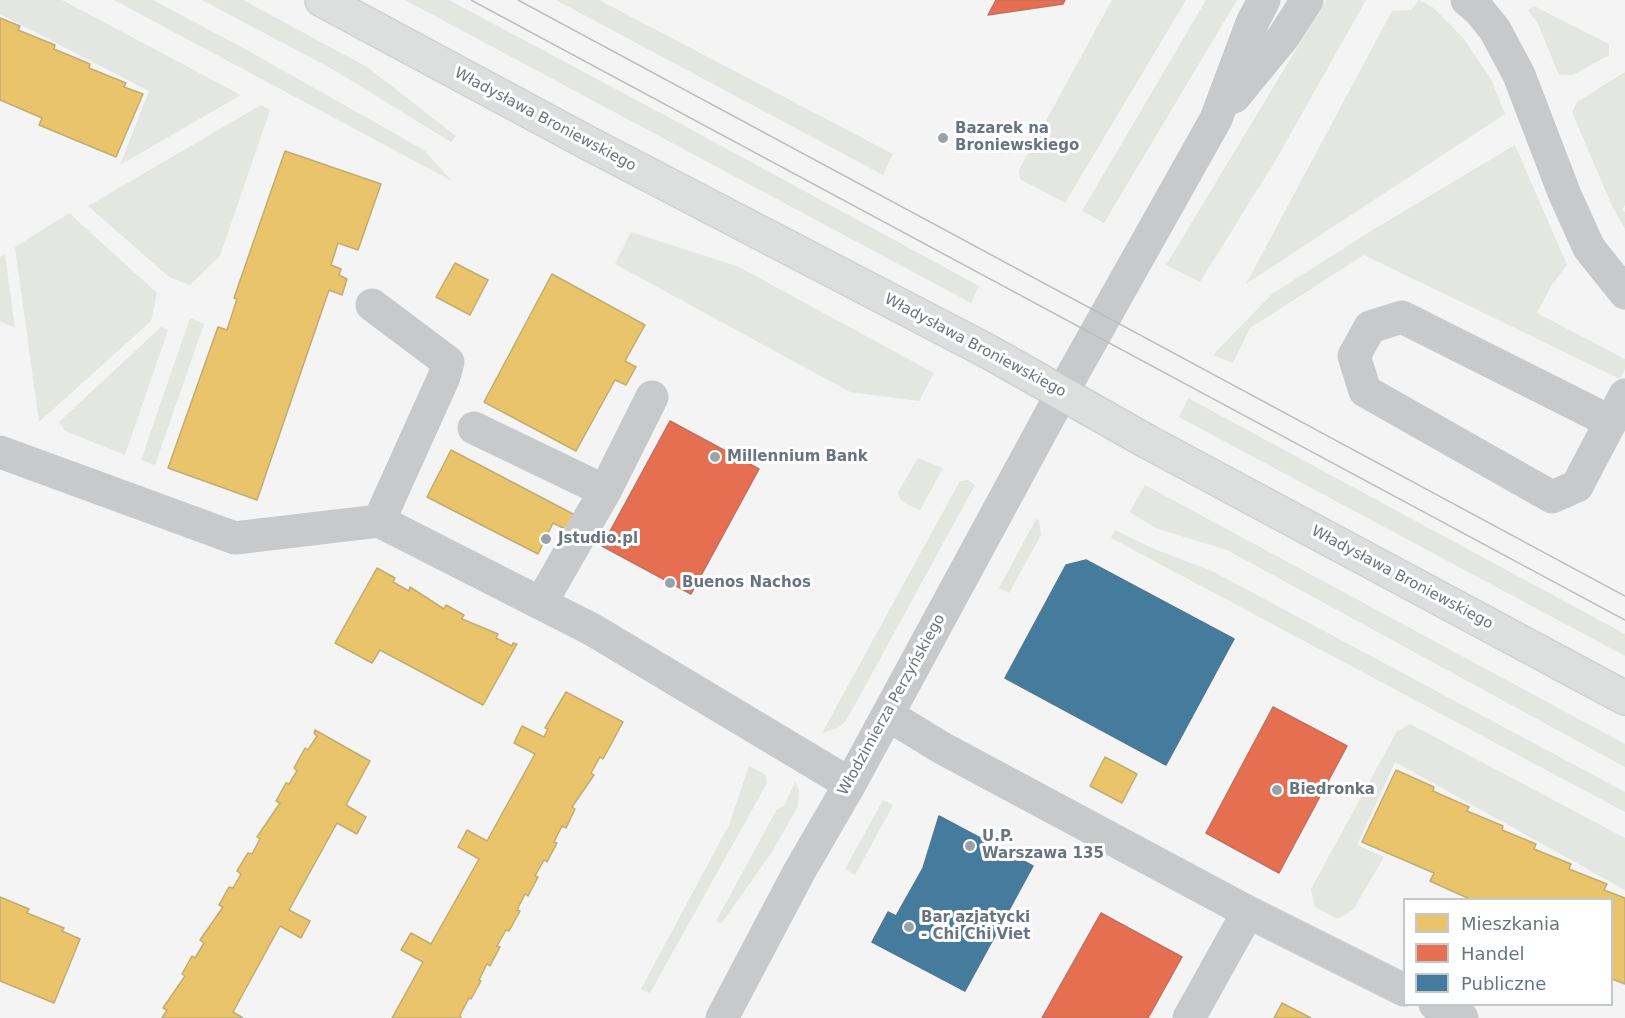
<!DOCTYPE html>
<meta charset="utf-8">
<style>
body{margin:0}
#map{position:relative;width:1625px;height:1018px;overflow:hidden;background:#f4f4f4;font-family:"DejaVu Sans",sans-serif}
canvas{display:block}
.legend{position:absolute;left:1403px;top:898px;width:210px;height:108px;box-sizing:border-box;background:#fff;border:2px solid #c3c8cc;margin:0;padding:8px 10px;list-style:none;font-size:18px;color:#687580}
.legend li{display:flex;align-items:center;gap:12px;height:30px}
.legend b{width:30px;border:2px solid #c3c8cc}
</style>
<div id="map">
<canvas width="1625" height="1018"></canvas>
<ul class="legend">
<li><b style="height:16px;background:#e9c46a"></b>Mieszkania</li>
<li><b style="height:16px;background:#e76f51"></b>Handel</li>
<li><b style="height:16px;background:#457b9d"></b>Publiczne</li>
</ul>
</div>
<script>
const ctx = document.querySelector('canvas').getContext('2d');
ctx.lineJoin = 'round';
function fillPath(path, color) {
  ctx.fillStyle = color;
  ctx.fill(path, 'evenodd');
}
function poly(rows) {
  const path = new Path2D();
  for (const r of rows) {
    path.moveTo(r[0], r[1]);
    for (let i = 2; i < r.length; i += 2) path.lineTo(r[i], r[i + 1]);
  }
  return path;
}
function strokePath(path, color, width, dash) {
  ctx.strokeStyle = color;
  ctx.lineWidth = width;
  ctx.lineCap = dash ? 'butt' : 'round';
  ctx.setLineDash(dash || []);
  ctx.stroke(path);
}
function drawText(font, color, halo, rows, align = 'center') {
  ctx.font = font + ' "DejaVu Sans",sans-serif';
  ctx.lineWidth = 6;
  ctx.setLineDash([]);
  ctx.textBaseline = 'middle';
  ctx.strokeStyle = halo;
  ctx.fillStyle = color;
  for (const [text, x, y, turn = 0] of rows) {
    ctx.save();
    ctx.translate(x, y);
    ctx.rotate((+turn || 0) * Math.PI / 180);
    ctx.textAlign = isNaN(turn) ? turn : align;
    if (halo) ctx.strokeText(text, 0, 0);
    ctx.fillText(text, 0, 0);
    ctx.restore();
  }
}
const green = poly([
 [0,0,62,0,241,95,120,165,149,91,0,14],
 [114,0,153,0,245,49,424,150,452,181],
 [202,0,243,0,367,67,456,136,451,142,334,70],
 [405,0,449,0,670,118,979,286,971,303],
 [556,0,599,0,893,154,883,175],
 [1112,0,1186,0,1065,203,1020,179,1019,170],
 [1206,0,1237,0,1104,223,1082,211],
 [1326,0,1366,0,1277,158,1200,282,1166,265],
 [1419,0,1434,8,1464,39,1491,79,1505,114,1246,284,1392,11,1411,10],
 [1534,6,1609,44,1609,55,1573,75,1559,75,1538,24,1528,10],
 [1625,72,1625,205,1622,210,1625,212,1625,229,1612,206,1572,112,1577,102],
 [261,105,270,110,220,256,190,285,169,277,88,206],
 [1515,145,1567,265,1551,286,1537,313,1625,359,1625,369,1620,379,1364,255,1250,328,1233,363,1213,355,1272,294,1371,231],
 [69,213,157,293,151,321,39,422,15,247],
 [631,232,739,267,934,373,919,401,850,392,615,264],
 [5,254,15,328,0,321,0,257],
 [190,318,204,324,155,465,141,460],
 [161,327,168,330,125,455,65,431,59,422],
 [1188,398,1625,634,1625,656,1179,417],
 [918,458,943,468,920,510,906,504,900,499,898,492],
 [968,480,975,485,846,721,838,728,822,733,960,481],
 [1145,485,1625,744,1625,767,1227,550,1155,528,1130,512],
 [1036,519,1039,520,1041,535,1009,593,999,588],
 [1115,530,1154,549,1212,571,1625,792,1625,812,1111,538],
 [1410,724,1625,838,1625,890,1395,762,1357,845,1384,857,1353,910,1338,919,1315,907,1311,889,1397,731],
 [749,766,766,775,767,783,650,993,641,989,729,825],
 [795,782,799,790,798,806,772,852,721,924,716,921,777,809,784,806],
 [883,800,893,805,855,875,845,869]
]);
const homes = poly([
 [0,18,20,26,18,30,55,45,54,49,90,64,89,68,126,83,124,87,143,94,116,157,39,125,42,118,0,100,0,18],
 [285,151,381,184,358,250,338,243,331,265,341,269,339,275,347,279,342,295,329,290,257,500,168,468,218,327,227,330,237,299,234,298,285,151],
 [455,263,488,280,470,315,436,297,455,263],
 [552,274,645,325,625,361,636,367,626,385,615,380,576,451,484,402,552,274],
 [451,450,575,515,567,530,553,523,538,554,427,497,451,450],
 [377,568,395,578,393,582,409,591,410,587,444,609,446,605,464,615,462,619,498,634,496,638,512,646,513,643,517,644,483,705,380,650,372,663,335,643,377,568],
 [566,692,623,722,603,759,600,757,591,773,594,775,572,807,575,809,566,828,562,826,554,842,557,843,547,862,544,860,535,876,538,877,528,896,525,894,517,910,520,911,509,931,506,930,497,946,500,947,490,966,487,964,479,980,481,981,471,999,469,998,460,1015,461,1018,392,1018,423,962,401,950,411,933,431,944,479,859,458,847,467,830,487,841,535,754,514,743,522,726,544,737,548,729,545,728,566,692],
 [315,730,370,761,346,805,366,817,357,834,337,823,289,910,310,921,301,938,280,926,233,1012,243,1018,162,1018,167,1010,163,1008,185,976,182,974,192,956,195,958,204,943,200,940,223,907,219,905,229,887,233,888,241,874,237,871,248,853,252,854,260,839,257,837,280,803,276,801,286,783,289,784,297,771,294,768,305,748,308,750,317,736,314,733,315,730],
 [1105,757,1137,774,1122,803,1090,786,1105,757],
 [1396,770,1434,787,1433,791,1469,807,1467,811,1503,826,1502,830,1536,844,1534,849,1571,864,1569,869,1607,884,1604,890,1625,898,1625,984,1612,979,1612,900,1472,900,1430,881,1434,873,1362,842,1396,770],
 [0,897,29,909,27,913,64,928,62,931,80,939,54,1003,0,981,0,897],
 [1282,1003,1311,1018,1274,1018,1282,1003]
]);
const shops = poly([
 [996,0,1065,0,1063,4,988,15,996,0],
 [670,421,759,469,691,594,602,546,670,421],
 [1273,707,1347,746,1279,873,1206,833,1273,707],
 [1101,913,1182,957,1148,1018,1042,1018,1101,913]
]);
const public = poly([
 [1086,560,1234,639,1166,765,1005,678,1066,565,1086,560],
 [939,816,1033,866,965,991,872,942,888,912,896,916,923,868,939,816]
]);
const minor = poly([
 [1467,0,1479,10,1495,30,1519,75,1565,195,1589,248,1625,293],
 [1234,97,1284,36,1307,0],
 [372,305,448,362,444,377,379,521],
 [1611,422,1402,317,1370,327,1354,356,1365,391,1552,497,1577,486,1625,395],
 [474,428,605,491],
 [0,452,235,538,379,521,593,630,850,784],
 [541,603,605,491,652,397],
 [888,715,942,748,1248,912,1404,990],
 [1435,1004,1462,1018],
 [722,1018,799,872,850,784,1062,393,1216,119,1252,23,1264,0],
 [1189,1018,1248,912]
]);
const major = poly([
 [322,0,588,143,989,352,1148,442,1625,698]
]);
const tram = poly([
 [471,0,1625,620],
 [518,0,1625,596]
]);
const markers = [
 [943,138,6,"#99a1a9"],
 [715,457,6,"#99a1a9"],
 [546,539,6,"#99a1a9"],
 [670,583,6,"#99a1a9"],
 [1277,790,6,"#99a1a9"],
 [970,846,6,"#99a1a9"],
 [909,927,6,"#99a1a9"]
];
const streetNames = [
 ["Władysława Broniewskiego",545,120,28],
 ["Władysława Broniewskiego",975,346,28],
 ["Władysława Broniewskiego",1402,578,28],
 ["Włodzimierza Perzyńskiego",892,705,-61]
];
const poiNames = [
 ["Bazarek na",955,129],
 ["Broniewskiego",955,146],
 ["Millennium Bank",727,457],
 ["Jstudio.pl",558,539],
 ["Buenos Nachos",682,583],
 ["Biedronka",1289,790],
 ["U.P.",982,837],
 ["Warszawa 135",982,854],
 ["Bar azjatycki",921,918],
 ["- Chi Chi Viet",921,935]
];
fillPath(green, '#e3e6e1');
fillPath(homes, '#e9c46a');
strokePath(homes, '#c2ac71', 1.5);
fillPath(shops, '#e76f51');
strokePath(shops, '#c1715f', 1.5);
fillPath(public, '#457b9d');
strokePath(public, '#507994', 1.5);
strokePath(major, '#d0d1d2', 36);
strokePath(minor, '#c7c9ca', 33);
strokePath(major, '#dddede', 33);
strokePath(tram, '#bebebf', 1.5);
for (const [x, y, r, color] of markers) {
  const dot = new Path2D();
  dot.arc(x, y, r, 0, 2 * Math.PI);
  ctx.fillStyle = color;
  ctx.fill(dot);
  strokePath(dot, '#fff', 2);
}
drawText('15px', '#687580', '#fff', streetNames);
drawText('bold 15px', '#687580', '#fff', poiNames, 'left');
</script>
